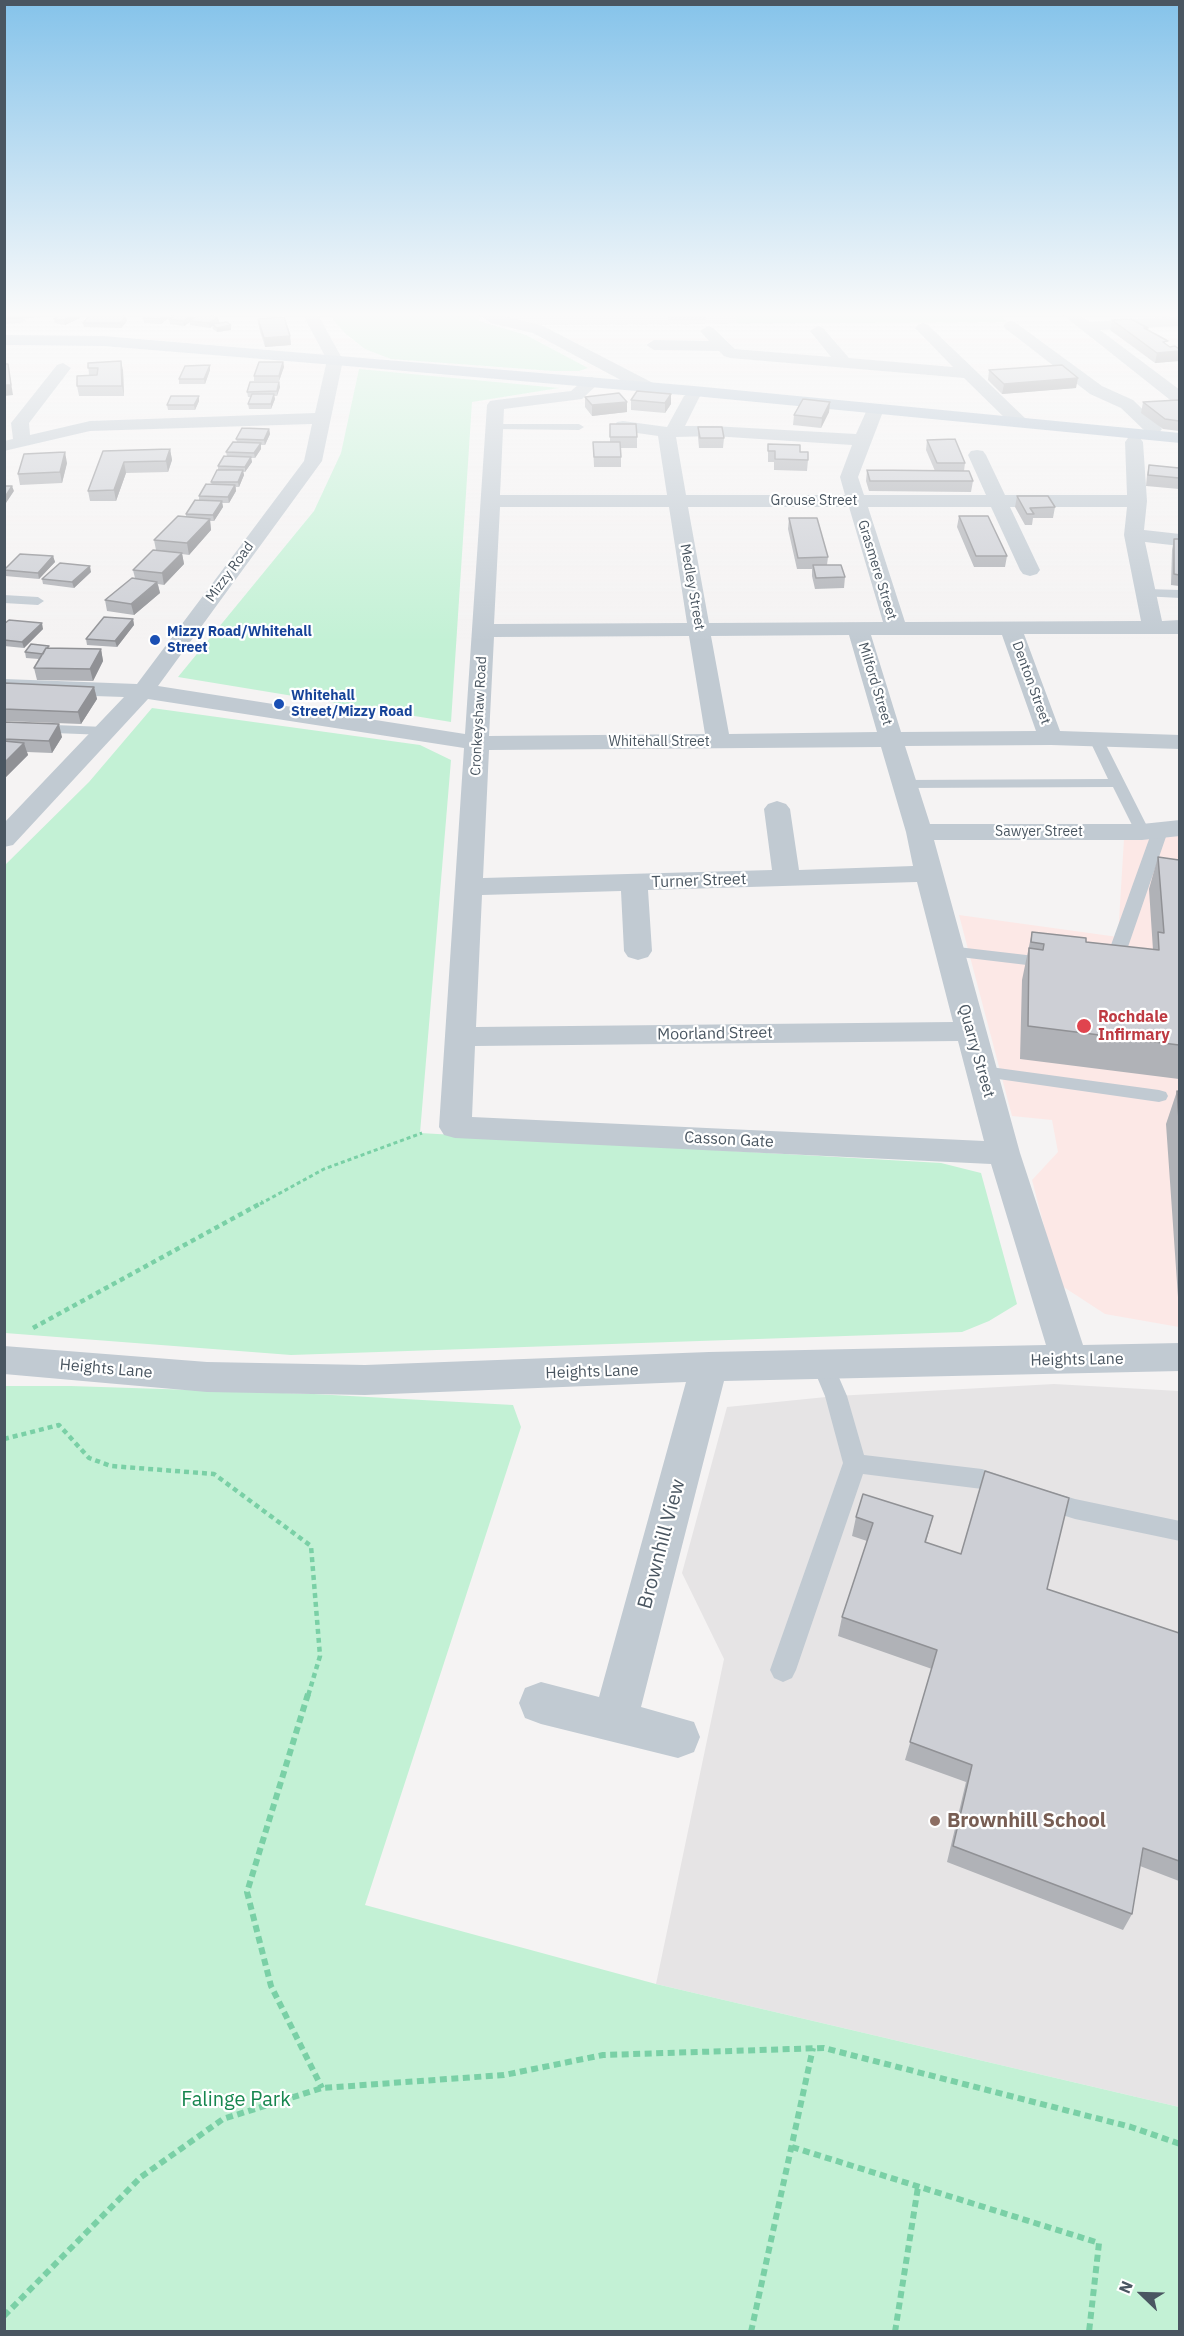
<!DOCTYPE html>
<style>
body{margin:0}
#map{position:relative;width:1184px;height:2336px;overflow:hidden;background:#f5f3f3;font-family:"IBM Plex Sans",sans-serif}
canvas{display:block}
.frame{position:absolute;inset:0;border:6px solid #4a5661;pointer-events:none}
.north{position:absolute;left:1112px;top:2264px;width:60px;height:60px;-webkit-text-stroke:4px #fff;paint-order:stroke;rotate:293deg;font-size:16px;font-weight:700;line-height:24px;text-align:center;color:#4a5661}
.north::after{content:'';display:block;margin:auto;width:21px;height:27px;background:#4a5661;clip-path:polygon(50% 0,100% 100%,50% 72%,0 100%)}
</style>
<div id="map">
<canvas width="1184" height="2336"></canvas>
<div class="frame"></div>
<div class="north">N</div>
</div>
<script>
const ctx = document.querySelector('canvas').getContext('2d');
ctx.lineJoin = 'round';
function fillPath(path, color) {
  ctx.fillStyle = color;
  ctx.fill(path, 'evenodd');
}
function poly(rows) {
  const path = new Path2D();
  for (const r of rows) {
    path.moveTo(r[0], r[1]);
    for (let i = 2; i < r.length; i += 2) path.lineTo(r[i], r[i + 1]);
  }
  return path;
}
function strokePath(path, color, width, dash) {
  ctx.strokeStyle = color;
  ctx.lineWidth = width;
  ctx.lineCap = dash ? 'butt' : 'round';
  ctx.setLineDash(dash || []);
  ctx.stroke(path);
}
function drawText(font, color, halo, rows, align = 'center') {
  ctx.font = font + ' "IBM Plex Sans",sans-serif';
  ctx.lineWidth = 4.5;
  ctx.setLineDash([]);
  ctx.textBaseline = 'middle';
  ctx.strokeStyle = halo;
  ctx.fillStyle = color;
  for (const [text, x, y, turn = 0] of rows) {
    ctx.save();
    ctx.translate(x, y);
    ctx.rotate((+turn || 0) * Math.PI / 180);
    ctx.textAlign = isNaN(turn) ? turn : align;
    if (halo) ctx.strokeText(text, 0, 0);
    ctx.fillText(text, 0, 0);
    ctx.restore();
  }
}
const education = poly([
 [498,315,1000,315,1007,322,537,325],
 [1054,1384,1179,1391,1179,2107,656,1984,724,1659,682,1573,727,1407,836,1396]
]);
const medical = poly([
 [1179,831,1179,1327,1105,1314,1059,1284,1032,1180,1058,1152,1052,1120,1012,1116,959,915,1118,937,1124,839]
]);
const green = poly([
 [329,315,479,315,479,321,526,335,588,368,579,371,553,371,391,359,365,349,346,334],
 [735,315,1000,315,1007,322,737,323],
 [359,369,559,388,472,402,451,722,178,677,314,511,341,453],
 [152,708,420,745,451,760,420,1133,941,1163,981,1173,1017,1304,989,1321,962,1332,291,1355,5,1333,5,865,89,782],
 [5,1386,71,1386,314,1394,513,1405,521,1427,365,1905,656,1984,1179,2107,1179,2331,5,2331]
]);
const pathFar3 = poly([
 [451,315,461,317]
]);
const pathFar2 = poly([
 [260,1204,324,1169,422,1133]
]);
const pathFar1 = poly([
 [33,1328,263,1202],
 [4,1439,59,1425,89,1458,111,1466,214,1474,311,1546,320,1656,308,1696]
]);
const path = poly([
 [308,1694,247,1892,271,1986,322,2088],
 [792,2147,1099,2243,1089,2332],
 [4,2316,141,2177,223,2119,322,2088,504,2075,603,2055,824,2048,1131,2127,1180,2144],
 [751,2332,813,2048],
 [895,2332,918,2187]
]);
const service = poly([
 [4,318,21,317,26,320,21,323,4,324,4,318],
 [495,424,579,424,584,427,579,430,491,429,491,425,495,424],
 [1146,589,1180,590,1180,598,1142,596,1140,593,1146,589],
 [4,595,38,597,44,601,38,605,4,603,4,595],
 [4,723,105,727,112,731,105,735,4,731,4,723],
 [1096,735,1103,739,1150,832,1147,835,1137,835,1113,787,905,788,898,784,905,780,1108,779,1089,739,1096,735],
 [1160,826,1168,831,1120,970,1117,974,1111,975,1105,974,1102,970,1152,831,1160,826],
 [949,946,1052,958,1058,959,1060,963,1058,967,1052,968,943,955,941,951,943,947,949,946],
 [983,1066,1159,1090,1166,1092,1168,1096,1166,1100,1159,1102,977,1076,974,1072,977,1068,983,1066],
 [823,1356,831,1359,847,1396,864,1455,982,1469,1014,1480,1018,1487,1014,1494,1006,1497,982,1489,863,1474,796,1670,792,1678,783,1682,774,1678,770,1670,843,1463,825,1396,812,1365,815,1359,823,1356],
 [1042,1489,1075,1499,1180,1521,1180,1541,1075,1519,1034,1506,1030,1499,1034,1492,1042,1489]
]);
const minor = poly([
 [303,315,318,315,343,360,322,461,158,686,465,734,487,405,490,401,496,400,571,391,586,378,592,377,600,382,582,399,504,409,500,495,667,495,658,436,623,431,617,430,614,426,617,422,623,421,667,427,684,396,692,391,700,396,685,426,713,426,856,434,869,405,881,405,884,409,858,477,864,495,986,495,968,455,971,451,977,450,983,451,986,455,1005,495,1127,495,1125,442,1128,438,1134,437,1140,438,1143,442,1147,501,1144,530,1180,534,1180,546,1145,542,1162,621,1180,620,1180,634,1024,634,1060,731,1180,735,1180,749,1051,745,905,746,930,824,1142,824,1180,820,1180,836,1142,840,934,840,1020,1153,1083,1345,1180,1343,1180,1371,724,1381,641,1707,694,1722,700,1737,694,1752,678,1758,541,1724,525,1718,519,1703,525,1688,541,1682,599,1697,686,1382,365,1395,207,1392,4,1374,4,1346,207,1362,365,1365,709,1352,1046,1345,991,1164,455,1138,444,1135,439,1127,464,748,148,699,13,845,4,847,4,823,124,697,4,693,4,679,137,684,304,461,312,424,90,431,4,451,4,441,13,439,11,423,57,365,63,363,71,368,29,423,30,435,90,421,315,413,327,360,303,315],
 [713,436,852,445,840,477,845,495,686,495,676,437,713,436],
 [500,507,669,507,687,623,494,624,500,507],
 [688,507,849,507,883,622,709,623,688,507],
 [868,507,991,507,1020,570,1023,574,1030,576,1037,574,1040,570,1010,507,1127,507,1124,535,1141,621,905,622,868,507],
 [849,635,877,732,729,734,711,636,849,635],
 [871,635,1002,635,1036,731,901,732,871,635],
 [689,636,705,734,489,736,494,637,689,636],
 [881,747,906,832,913,866,799,870,790,809,786,804,777,801,768,804,764,809,772,870,483,878,489,750,881,747],
 [917,882,953,1022,476,1027,482,895,621,891,624,951,628,957,638,960,648,957,652,951,648,890,917,882],
 [958,1041,984,1141,472,1117,475,1046,958,1041],
 [479,315,499,315,543,326,655,384,657,388,655,392,643,392,533,333,491,323,479,315],
 [1063,315,1080,315,1090,322,1180,316,1180,326,1100,330,1180,390,1180,404,1174,403,1063,315],
 [1011,321,1016,323,1102,386,1133,400,1159,425,1162,429,1159,433,1147,433,1121,408,1090,394,1006,329,1003,326,1006,323,1011,321],
 [923,323,928,325,1026,419,1029,423,1026,427,1014,427,964,378,730,358,724,356,719,351,654,350,646,345,654,340,709,341,700,331,708,326,713,328,735,349,831,357,810,331,818,326,823,328,849,358,953,367,918,331,915,328,918,325,923,323]
]);
const primary = poly([
 [4,335,103,336,694,386,1180,433,1180,443,694,396,335,365,103,346,4,345,4,335]
]);
const wall = poly([
 [172,315,161,324,144,323,143,318],
 [668,315,706,315,706,320,668,320],
 [195,317,218,317,219,322,217,323,231,325,231,330,217,332,213,329,212,326,210,328,190,325,190,322,184,326,170,324,169,319],
 [80,318,65,325,55,323,54,319],
 [258,319,290,336,291,345,265,347,259,328],
 [1112,320,1148,330,1170,347,1179,349,1179,361,1155,363,1110,330],
 [127,321,121,328,84,327,83,323],
 [283,362,284,367,279,381,254,381,254,376],
 [88,363,123,370,124,396,79,396,77,386,89,375],
 [210,370,205,384,179,384,179,379],
 [989,370,1076,388,1002,394,988,380],
 [279,382,280,387,277,396,274,396,275,399,271,409,249,409,248,404,251,397,248,397,247,392],
 [637,391,671,404,665,413,631,410,631,400],
 [199,396,199,401,195,410,168,410,167,405],
 [585,397,627,412,592,416,585,407],
 [1179,401,1179,431,1163,429,1141,413,1143,402],
 [830,402,829,412,821,428,793,425,794,415],
 [610,424,637,437,637,448,621,448,621,467,594,467,593,442,610,442],
 [698,427,724,438,723,448,699,448,698,437],
 [269,429,270,434,265,445,261,445,261,449,255,458,251,458,252,462,245,472,243,472,244,475,239,487,236,487,236,491,229,503,222,503,223,507,214,521,210,521,211,530,189,555,182,554,184,564,164,585,158,584,160,593,134,615,107,611,105,600,135,578,133,570,156,550,154,540,186,517,186,514,199,500,199,496,212,485,211,482,218,470,218,466,227,456,226,452,237,442,236,439],
 [927,440,965,463,964,471,973,481,971,492,869,491,866,481,867,470,935,471,926,450],
 [768,444,800,452,808,460,807,471,774,470,774,462,768,462],
 [170,449,172,460,168,472,126,473,116,501,90,501,88,491,103,451],
 [67,463,62,483,20,485,18,474],
 [1149,465,1179,468,1179,489,1146,486,1147,475],
 [1017,496,1055,507,1053,518,1033,518,1032,525,1025,525,1015,507],
 [959,516,1007,556,1005,567,974,567,957,527],
 [789,518,828,557,827,565,845,577,844,588,815,589,812,576,812,569,797,569,788,529],
 [1174,539,1179,539,1179,586,1171,585,1172,550],
 [53,556,55,562,39,579,5,576,4,569],
 [91,572,74,588,43,584,42,579],
 [133,619,134,625,117,647,87,645,86,639],
 [4,624,43,629,24,648,4,646],
 [50,648,101,649,103,661,93,681,37,680,34,668,39,659,26,658,25,652],
 [4,683,94,687,97,699,81,724,4,721],
 [4,722,62,737,52,753,27,752,28,755,4,779],
 [1158,857,1179,860,1179,1079,1020,1059,1022,980,1032,932,1086,942,1153,950,1149,889],
 [1177,1091,1179,1092,1179,1297,1178,1297,1166,1124],
 [933,1516,926,1542,1047,1589,1179,1633,1179,1881,1140,1866,1132,1914,1123,1930,947,1862,966,1782,905,1760,932,1669,838,1636,842,1617,867,1541,852,1536,856,1517]
]);
const shadedWall = poly([
 [4,315,45,315,45,317,4,320],
 [75,315,79,315,80,318,65,325,64,320],
 [165,315,172,315,161,324,160,319],
 [192,315,194,315,195,319,190,321,190,322,184,326,183,321],
 [126,316,127,321,121,328,120,323],
 [218,317,219,322,214,325,212,324,212,326,210,328,209,323],
 [231,325,231,330,217,332,217,328],
 [290,336,291,345,265,347,264,338],
 [1179,351,1179,361,1155,363,1157,353],
 [121,361,123,370,124,396,122,386],
 [283,362,284,367,279,381,279,376],
 [8,364,13,395,4,396,4,385],
 [210,365,210,370,205,384,204,379],
 [1078,378,1076,388,1002,394,1004,384],
 [279,382,280,387,277,396,277,391],
 [274,394,275,399,271,409,271,404],
 [671,394,671,404,665,413,665,403],
 [199,396,199,401,195,410,194,405],
 [627,402,627,412,592,416,592,405],
 [830,402,829,412,821,428,822,418],
 [269,429,270,434,265,445,264,440],
 [261,443,261,449,255,458,254,453],
 [170,449,172,460,168,472,166,461],
 [65,452,67,463,62,483,60,472],
 [251,457,252,462,245,472,245,467],
 [124,462,126,473,116,501,114,490],
 [243,470,244,475,239,487,238,482],
 [235,485,236,491,229,503,228,497],
 [12,486,14,491,6,503,5,497],
 [222,501,223,507,214,521,213,515],
 [210,519,211,530,189,555,187,543],
 [182,553,184,564,164,585,162,573],
 [53,556,55,562,39,579,38,573],
 [90,566,91,572,74,588,72,582],
 [157,582,160,593,134,615,131,604],
 [133,619,134,625,117,647,115,641],
 [42,623,43,629,24,648,22,642],
 [101,649,103,661,93,681,90,669],
 [94,687,97,699,81,724,78,712],
 [59,724,62,737,52,753,49,741],
 [24,743,28,755,4,779,4,763]
]);
const building = poly([
 [61,315,75,315,64,320,54,319,61,315],
 [90,315,105,315,126,316,120,323,83,323,90,315],
 [146,315,165,315,160,319,143,318,146,315],
 [176,315,192,315,183,321,169,319,176,315],
 [198,315,205,315,218,317,209,323,190,321,198,315],
 [284,317,290,336,264,338,258,319,284,317],
 [1131,319,1148,328,1144,328,1168,341,1163,342,1170,347,1175,346,1179,349,1179,351,1157,353,1112,320,1131,319],
 [227,322,231,325,217,328,212,324,227,322],
 [121,361,122,386,77,386,77,376,97,375,98,368,88,368,88,363,121,361],
 [259,362,283,362,279,376,254,376,259,362],
 [4,364,8,364,11,385,4,385,4,364],
 [210,365,204,379,179,379,185,366,210,365],
 [1062,365,1078,378,1004,384,989,370,1062,365],
 [250,382,279,382,277,391,247,392,250,382],
 [637,391,671,394,665,403,631,400,637,391],
 [619,393,627,402,592,405,585,397,619,393],
 [252,394,274,394,271,404,248,404,252,394],
 [171,396,199,396,194,405,167,405,171,396],
 [803,399,830,402,822,418,794,415,803,399],
 [1178,400,1179,401,1179,421,1165,419,1143,402,1178,400],
 [610,424,636,424,637,437,610,437,610,424],
 [698,427,722,427,724,438,700,438,698,427],
 [242,428,269,429,264,440,236,439,242,428],
 [955,439,965,463,937,463,927,440,955,439],
 [233,442,261,443,254,453,226,452,233,442],
 [593,442,620,442,621,457,594,457,593,442],
 [768,444,800,445,800,452,808,452,808,460,775,459,775,451,768,451,768,444],
 [170,449,166,461,124,462,114,490,88,491,103,451,170,449],
 [65,452,60,472,18,474,24,454,65,452],
 [224,456,251,457,245,467,218,466,224,456],
 [1149,465,1179,468,1179,478,1148,475,1149,465],
 [217,470,243,470,238,482,211,482,217,470],
 [867,470,969,471,973,481,870,481,867,470],
 [206,484,235,485,228,497,199,496,206,484],
 [4,486,12,486,5,497,4,497,4,486],
 [1017,496,1048,496,1055,507,1030,508,1034,514,1027,514,1017,496],
 [195,500,222,501,213,515,186,514,195,500],
 [178,516,210,519,187,543,154,540,178,516],
 [959,516,988,516,1007,556,976,556,959,516],
 [789,518,817,518,828,557,798,558,789,518],
 [1174,539,1179,539,1179,575,1174,574,1174,539],
 [153,550,182,553,162,573,133,570,153,550],
 [20,554,53,556,38,573,4,570,20,554],
 [60,563,90,566,72,582,42,579,60,563],
 [813,565,841,565,845,577,816,578,813,565],
 [132,578,157,582,131,604,105,600,132,578],
 [104,617,133,619,115,641,86,639,104,617],
 [9,620,42,623,22,642,4,640,4,624,9,620],
 [31,644,49,646,47,648,46,648,43,654,25,652,31,644],
 [46,648,101,649,90,669,34,668,46,648],
 [4,683,94,687,78,712,4,709,4,683],
 [4,722,59,724,49,741,4,739,4,722],
 [4,741,24,743,4,763,4,741],
 [1158,857,1179,860,1179,1045,1028,1026,1029,948,1043,950,1044,944,1031,942,1032,932,1086,938,1086,942,1159,950,1158,932,1164,933,1158,857],
 [1177,1091,1179,1092,1179,1120,1177,1091],
 [985,1471,1069,1498,1047,1589,1179,1633,1179,1861,1143,1848,1132,1914,953,1846,972,1765,910,1742,937,1650,842,1617,873,1523,856,1517,863,1494,933,1516,925,1542,961,1554,985,1471]
]);
const markers = [
 [155,640,6,"#1a4fb4"],
 [279,704,6,"#1a4fb4"],
 [1084,1026,8,"#e0444e"],
 [935,1821,6,"#8d6e63"]
];
const farStreetnames = [
 ["Grouse Street",814,501],
 ["Grasmere Street",877,570,73],
 ["Mizzy Road",230,572,-54],
 ["Medley Street",692,587,80],
 ["Denton Street",1031,683,70],
 ["Milford Street",875,684,73],
 ["Cronkeyshaw Road",479,716,-87],
 ["Whitehall Street",659,742],
 ["Sawyer Street",1039,832]
];
const farTransitnames = [
 ["Mizzy Road/Whitehall",167,632],
 ["Street",167,648],
 ["Whitehall",291,696],
 ["Street/Mizzy Road",291,712]
];
const streetNames = [
 ["Turner Street",699,881,-2],
 ["Moorland Street",715,1034,-1],
 ["Quarry Street",976,1051,74],
 ["Casson Gate",729,1140,3],
 ["Heights Lane",1077,1360,-1],
 ["Heights Lane",106,1369,5],
 ["Heights Lane",592,1372,-2]
];
const healthNames = [
 ["Rochdale",1098,1017],
 ["Infirmary",1098,1035]
];
const nearStreetnames = [
 ["Brownhill View",662,1544,-75]
];
const nearEducationnames = [
 ["Brownhill School",947,1821]
];
const nearParknames = [
 ["Falinge Park",236,2100]
];
fillPath(education, '#e6e4e5');
fillPath(medical, '#fce8e6');
fillPath(green, '#c3f1d5');
strokePath(pathFar3, '#7ad0a6', 2, [2, 1.5]);
strokePath(pathFar2, '#7ad0a6', 3, [4, 3]);
strokePath(pathFar1, '#7ad0a6', 4.5, [5, 4]);
strokePath(path, '#7ad0a6', 6, [7, 4.5]);
fillPath(service, '#c1cad2');
fillPath(minor, '#c1cad2');
fillPath(primary, '#b3c2d1');
fillPath(wall, '#b0b2b7');
fillPath(shadedWall, '#909195');
fillPath(building, '#cdcfd5');
strokePath(building, '#909195', 1.5);
const sky = ctx.createLinearGradient(0, 0, 0, 642);
sky.addColorStop(0, '#85c3ea');
sky.addColorStop(0.49, '#fafafa');
sky.addColorStop(1, '#fafafa00');
ctx.fillStyle = sky;
ctx.fillRect(0, 0, 1184, 642);
for (const [x, y, r, color] of markers) {
  const dot = new Path2D();
  dot.arc(x, y, r, 0, 2 * Math.PI);
  ctx.fillStyle = color;
  ctx.fill(dot);
  strokePath(dot, '#fff', 2);
}
drawText('14px', '#4a5661', '#fff', farStreetnames);
drawText('bold 14px', '#164399', '#fff', farTransitnames, 'left');
drawText('16px', '#4a5661', '#fff', streetNames);
drawText('bold 16px', '#be3a42', '#fff', healthNames, 'left');
drawText('20px', '#4a5661', '#fff', nearStreetnames);
drawText('bold 20px', '#785e54', '#fff', nearEducationnames, 'left');
drawText('20px', '#17864f', '#fff', nearParknames);
</script>
